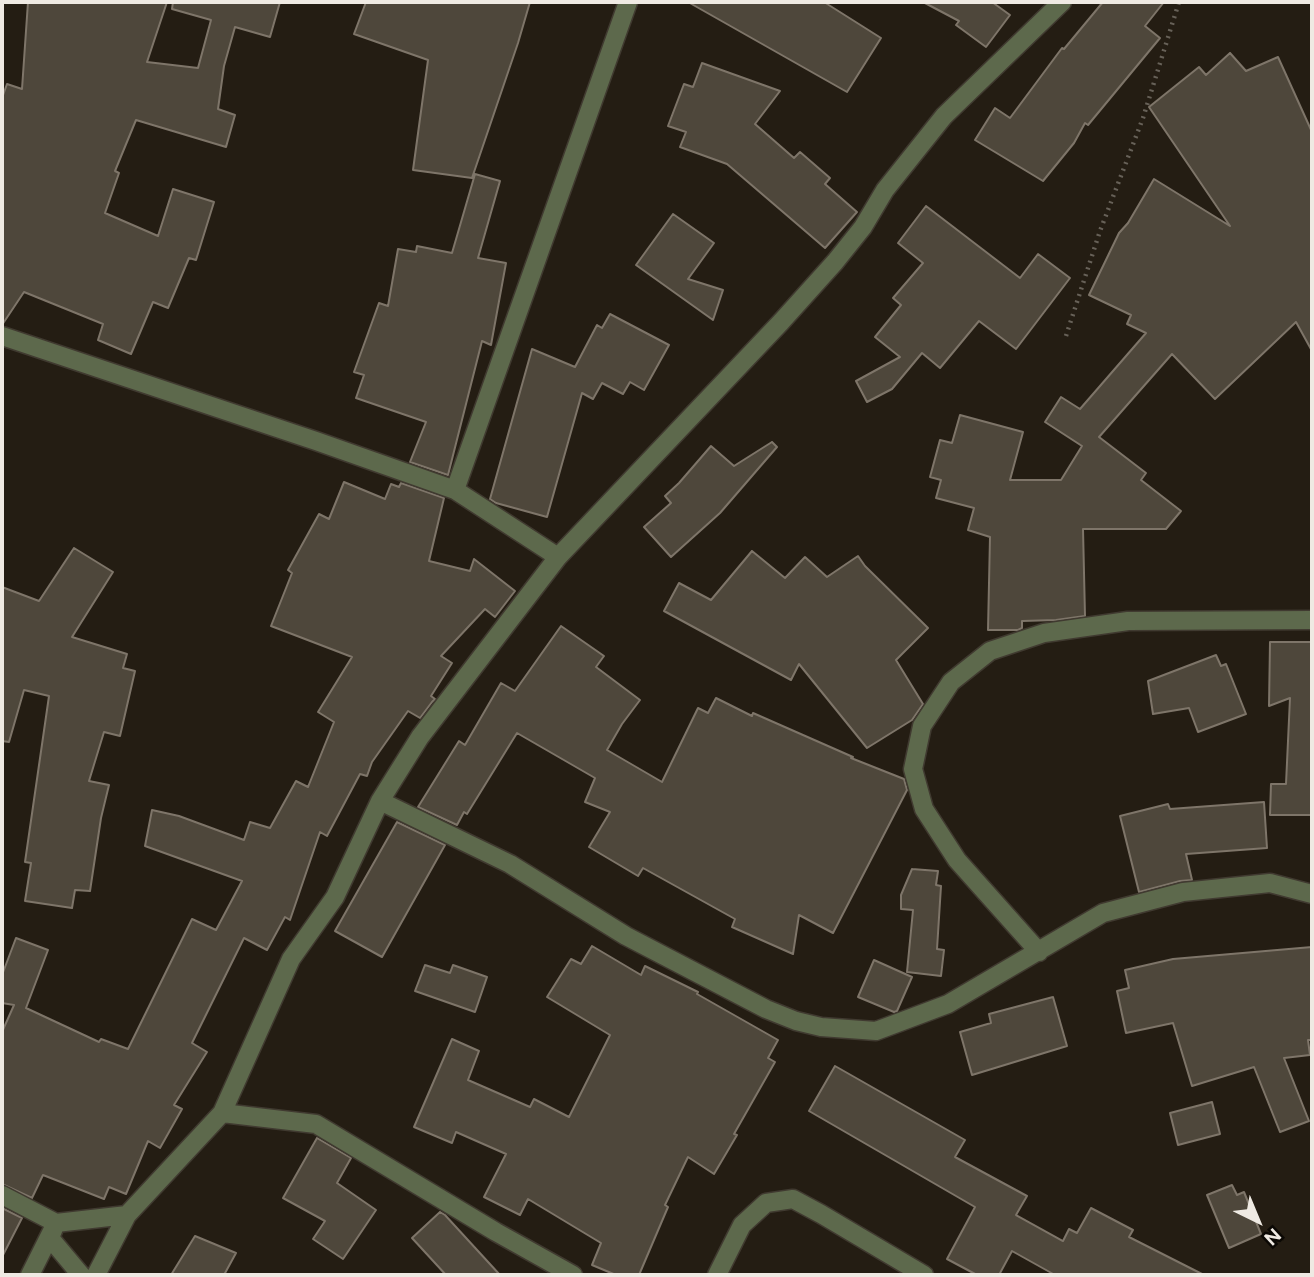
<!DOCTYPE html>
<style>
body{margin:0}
#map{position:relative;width:1314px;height:1277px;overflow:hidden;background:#241d13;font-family:Figtree,sans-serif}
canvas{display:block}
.frame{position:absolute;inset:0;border:4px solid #efeae3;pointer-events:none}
.north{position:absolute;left:1223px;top:1186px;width:70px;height:70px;-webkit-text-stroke:5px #0b0804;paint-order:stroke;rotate:137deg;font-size:19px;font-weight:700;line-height:28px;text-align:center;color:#efeae3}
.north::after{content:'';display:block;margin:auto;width:24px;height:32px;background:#efeae3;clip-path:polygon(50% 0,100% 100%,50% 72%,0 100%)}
</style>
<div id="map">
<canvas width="1314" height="1277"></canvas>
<div class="frame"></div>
<div class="north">N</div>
</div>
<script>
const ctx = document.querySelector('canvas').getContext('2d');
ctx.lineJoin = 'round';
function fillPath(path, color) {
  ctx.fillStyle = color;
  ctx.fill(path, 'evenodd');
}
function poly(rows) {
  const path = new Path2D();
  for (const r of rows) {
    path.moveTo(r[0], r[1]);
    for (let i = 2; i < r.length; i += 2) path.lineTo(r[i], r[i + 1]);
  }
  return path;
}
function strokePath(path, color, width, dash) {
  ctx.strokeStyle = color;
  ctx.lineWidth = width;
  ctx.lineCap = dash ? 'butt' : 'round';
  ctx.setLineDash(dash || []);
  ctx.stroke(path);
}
const building = poly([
 [28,2,167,2,147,62,198,68,211,20,172,9,173,2,280,2,270,37,235,27,224,66,218,109,235,115,226,147,136,120,115,171,119,173,105,213,158,236,173,189,214,202,196,260,189,258,168,308,153,302,131,354,98,340,103,324,24,292,2,325,2,98,7,84,22,89,28,2],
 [366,2,530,2,518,43,472,178,413,170,428,60,354,34,366,2],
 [688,2,824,2,881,38,847,92,688,2],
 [923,2,992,2,1010,15,986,47,956,25,959,21,923,2],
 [1103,2,1164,2,1145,26,1160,38,1088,125,1085,123,1074,143,1043,181,975,140,995,108,1010,118,1062,48,1064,49,1103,2],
 [1230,53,1246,71,1278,57,1312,132,1312,351,1296,322,1215,399,1172,354,1099,437,1146,473,1141,480,1181,511,1166,529,1083,529,1085,616,1056,620,1022,621,1022,628,1018,630,988,630,990,537,968,530,974,508,936,498,941,480,930,477,940,440,952,443,960,415,1023,432,1010,480,1061,480,1082,446,1045,422,1061,397,1080,409,1146,333,1127,324,1131,315,1089,295,1119,233,1128,223,1154,179,1230,226,1149,107,1199,67,1206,75,1230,53],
 [702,63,780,91,755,124,794,158,800,152,830,178,825,184,857,212,825,248,727,164,680,147,686,132,668,126,684,84,693,87,702,63],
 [475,174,500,181,478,258,506,263,491,345,482,341,448,475,410,462,426,422,356,398,364,375,354,372,379,303,388,306,398,249,416,252,417,246,452,253,475,174],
 [926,206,1020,278,1038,254,1070,278,1016,349,979,321,940,368,922,353,892,389,867,402,856,381,900,357,875,337,901,305,893,298,923,263,898,243,926,206],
 [673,214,714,243,688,279,723,290,713,320,636,265,673,214],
 [610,314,669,345,644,390,630,382,623,394,602,383,593,399,582,393,547,517,496,503,490,499,532,349,575,367,597,325,602,328,610,314],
 [772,442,777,447,720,513,671,557,644,527,671,503,665,496,679,483,711,446,734,466,772,442],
 [344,482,385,499,391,484,399,487,401,483,444,498,429,561,470,571,474,559,515,591,495,617,485,609,441,656,452,663,431,696,435,699,432,702,420,718,408,711,372,762,367,776,360,774,327,836,320,832,290,920,285,917,267,950,244,938,192,1043,207,1052,174,1105,182,1109,160,1148,148,1141,126,1194,109,1187,104,1199,43,1175,32,1198,2,1184,2,1032,14,1005,2,1003,2,975,16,938,48,950,26,1008,99,1042,101,1039,128,1049,192,919,216,930,242,881,145,846,152,810,179,816,244,840,250,822,270,828,296,781,308,787,334,722,318,712,352,657,271,626,292,573,288,570,319,514,329,519,344,482],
 [74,548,113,572,72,637,127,654,123,668,135,671,120,736,104,732,89,781,109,785,101,818,90,891,75,890,72,908,25,901,31,863,25,862,49,696,24,690,9,742,2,741,2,587,39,601,74,548],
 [752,551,785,578,805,557,827,577,858,556,865,566,928,628,896,660,923,704,912,720,867,748,799,664,791,680,664,611,679,583,711,600,752,551],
 [561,626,604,656,596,667,640,700,622,724,607,750,662,782,698,708,708,713,716,698,752,716,753,713,853,757,851,758,904,779,907,790,833,933,799,915,793,954,732,927,735,919,643,868,638,876,589,847,610,812,585,802,595,778,517,733,467,814,464,812,457,825,418,807,459,741,465,745,501,683,515,691,561,626],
 [1270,642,1312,642,1312,815,1270,815,1271,784,1286,784,1290,698,1269,706,1270,642],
 [1216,655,1221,666,1226,664,1246,714,1198,732,1189,708,1153,714,1148,681,1216,655],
 [1264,802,1267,848,1186,854,1192,880,1180,881,1139,892,1120,816,1168,804,1170,809,1264,802],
 [397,822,445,845,382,957,335,931,397,822],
 [912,869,938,871,936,885,941,886,937,949,944,950,941,976,907,972,913,910,901,909,901,895,912,869],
 [592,946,641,975,645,966,698,992,697,994,778,1040,768,1058,775,1062,734,1134,737,1135,714,1174,688,1157,665,1205,668,1207,639,1275,616,1275,592,1265,601,1243,528,1199,520,1215,484,1197,506,1154,456,1132,452,1143,414,1127,452,1039,479,1051,468,1080,530,1107,534,1099,569,1117,610,1035,547,997,571,959,581,964,592,946],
 [1312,947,1312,1040,1308,1040,1310,1055,1284,1058,1309,1121,1280,1132,1254,1067,1192,1086,1173,1023,1126,1033,1117,991,1129,988,1125,970,1173,959,1312,947],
 [874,960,912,977,897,1011,894,1012,858,997,874,960],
 [425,965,450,973,453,965,487,977,475,1012,415,991,425,965],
 [1053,997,1067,1046,972,1075,960,1032,991,1023,989,1014,1053,997],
 [835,1066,965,1140,955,1157,1027,1196,1016,1215,1063,1241,1069,1229,1077,1233,1091,1208,1133,1230,1129,1237,1204,1275,1055,1275,1012,1251,999,1275,977,1275,947,1259,975,1207,809,1111,835,1066],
 [1212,1102,1220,1134,1178,1145,1170,1113,1212,1102],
 [317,1138,351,1158,337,1183,376,1210,343,1259,313,1239,325,1221,283,1198,317,1138],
 [1232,1185,1237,1195,1244,1192,1261,1234,1229,1248,1207,1195,1232,1185],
 [2,1208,22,1218,2,1257,2,1208],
 [440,1212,445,1215,500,1275,446,1275,412,1238,440,1212],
 [195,1236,236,1253,224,1275,171,1275,195,1236]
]);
const path = poly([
 [1066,336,1100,231,1143,118,1179,2]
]);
const minor = poly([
 [2,336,316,441,455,490,558,557],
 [455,490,628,2],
 [380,801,510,864,626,936,766,1009,796,1021,821,1027,876,1031,948,1004,1103,913,1183,892,1270,883,1312,894],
 [1039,952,957,860,924,809,913,769,922,726,951,682,990,651,1044,633,1128,621,1312,620],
 [222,1113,316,1124,496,1232,573,1275],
 [2,1195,56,1223,50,1238,81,1275],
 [30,1275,56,1223,127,1215],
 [96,1275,127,1215,222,1113,291,959,335,897,380,801,420,737,558,557,781,322,835,262,863,227,885,190,944,116,1062,2],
 [717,1275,742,1225,766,1203,793,1199,821,1214,924,1275]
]);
fillPath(building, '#4e473b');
strokePath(building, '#7e7569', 2);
strokePath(minor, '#403a30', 21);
strokePath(path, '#676158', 4.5, [2, 5]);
strokePath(minor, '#5d694c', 18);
</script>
